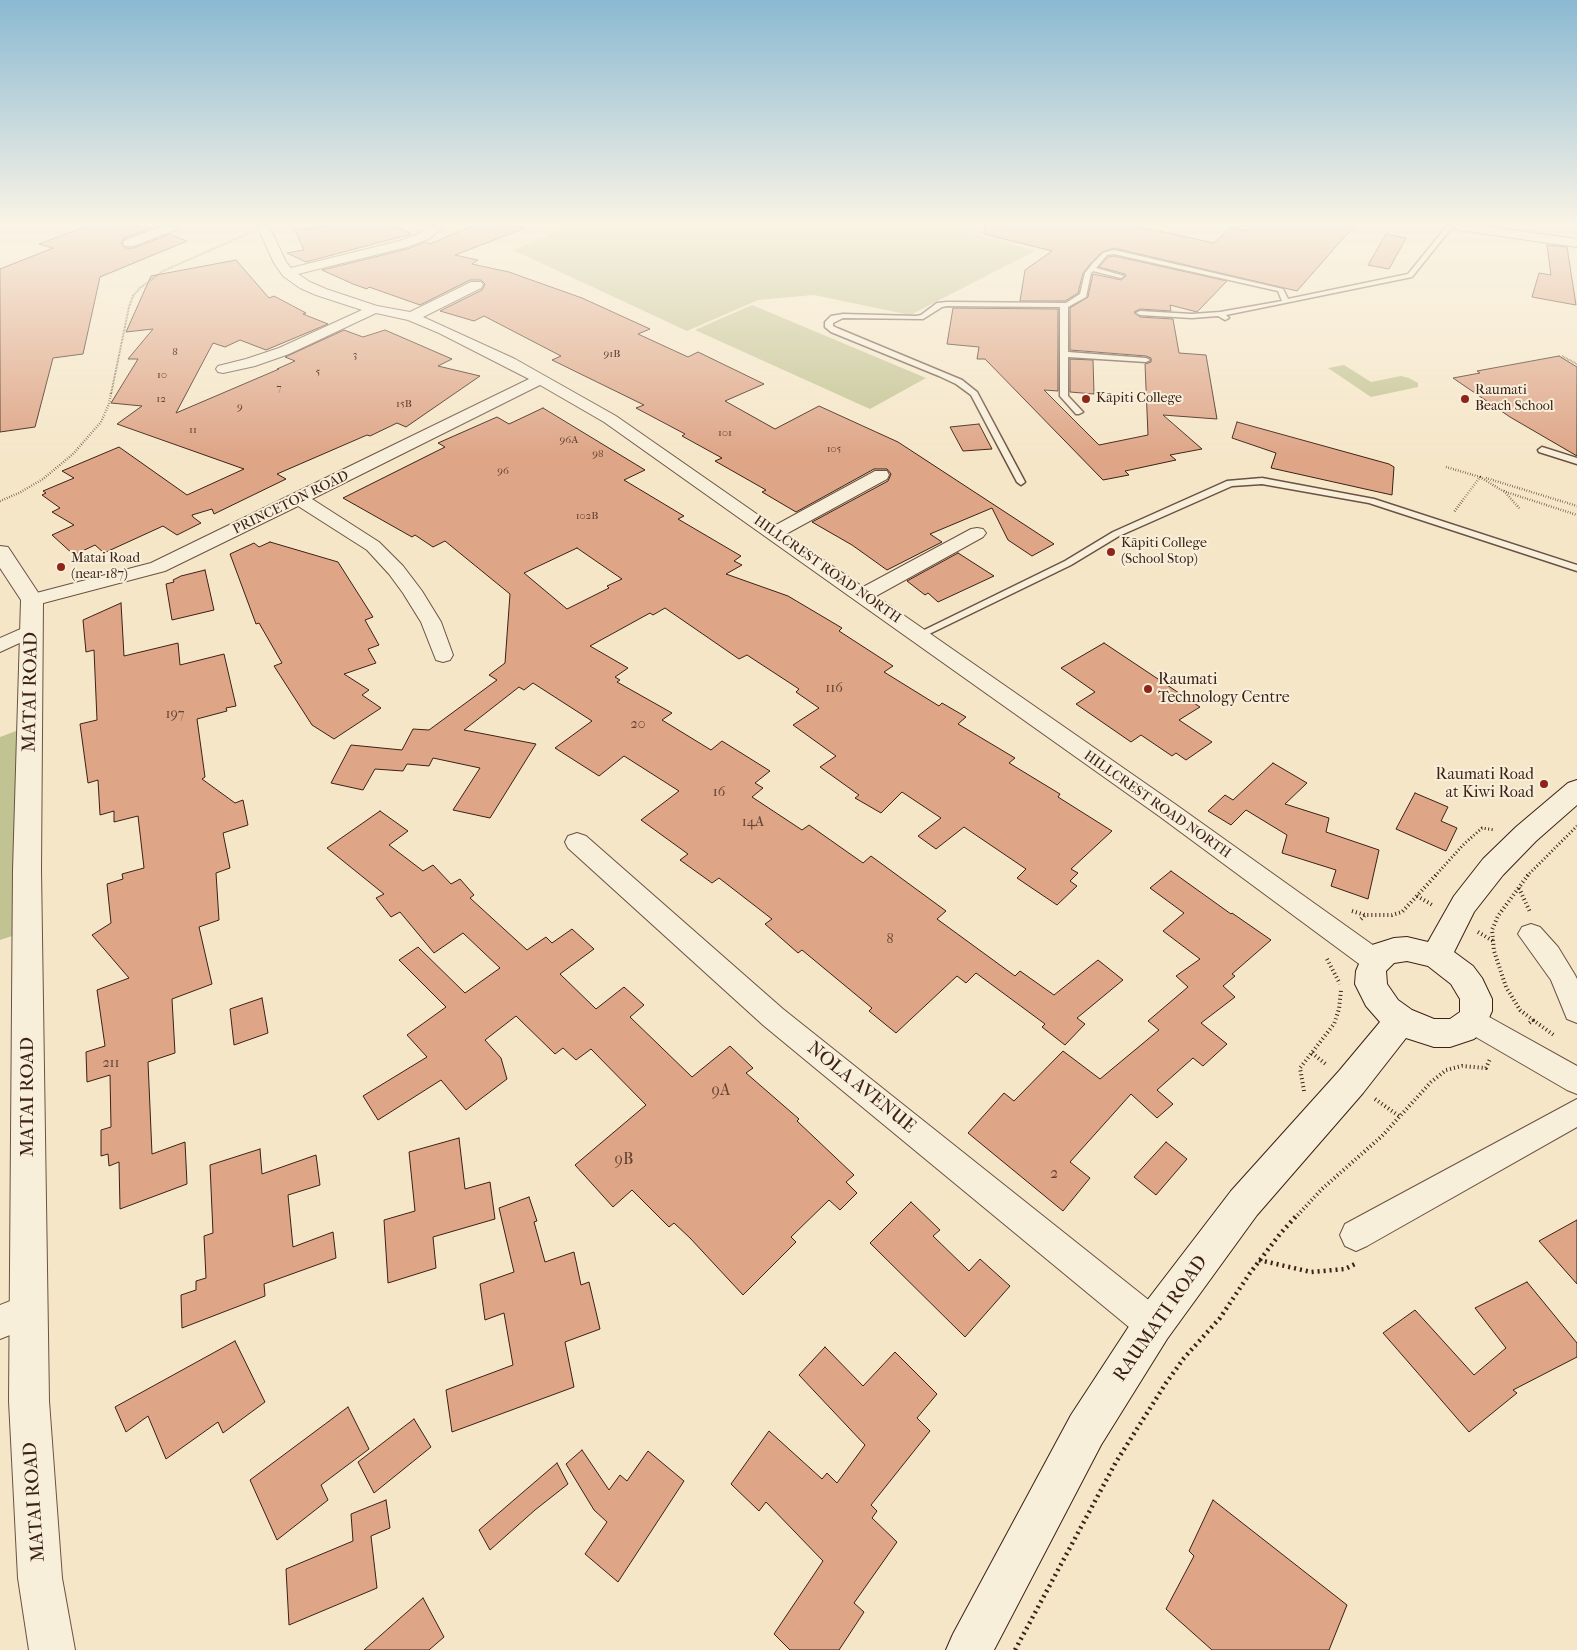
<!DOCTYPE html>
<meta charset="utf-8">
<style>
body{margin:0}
canvas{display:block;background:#f5e6c8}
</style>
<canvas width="1577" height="1650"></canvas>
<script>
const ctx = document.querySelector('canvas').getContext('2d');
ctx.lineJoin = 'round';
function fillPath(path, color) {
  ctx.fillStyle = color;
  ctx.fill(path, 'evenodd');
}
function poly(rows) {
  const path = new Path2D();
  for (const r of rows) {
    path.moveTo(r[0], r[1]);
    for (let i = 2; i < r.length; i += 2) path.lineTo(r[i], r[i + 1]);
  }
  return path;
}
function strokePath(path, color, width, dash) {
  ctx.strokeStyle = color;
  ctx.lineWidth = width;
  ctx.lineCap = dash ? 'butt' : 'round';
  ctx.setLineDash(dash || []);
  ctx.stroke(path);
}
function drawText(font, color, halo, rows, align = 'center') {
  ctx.font = font + ' "IM FELL French Canon",serif';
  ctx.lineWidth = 4;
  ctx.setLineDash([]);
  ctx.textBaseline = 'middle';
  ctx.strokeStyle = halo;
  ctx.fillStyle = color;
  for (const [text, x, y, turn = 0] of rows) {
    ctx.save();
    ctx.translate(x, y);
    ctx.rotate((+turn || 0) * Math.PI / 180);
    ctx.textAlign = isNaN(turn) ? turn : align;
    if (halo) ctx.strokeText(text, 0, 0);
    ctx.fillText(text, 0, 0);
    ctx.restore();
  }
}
const green = poly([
 [571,226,976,226,967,232,1035,251,910,315,814,295,758,300,687,331,513,250],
 [752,305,926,378,870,409,695,330],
 [1344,365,1371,382,1401,376,1409,378,1418,383,1418,387,1371,397,1328,368],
 [24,728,15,935,0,940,0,737]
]);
const building = poly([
 [87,226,146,226,152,228,124,238,121,244,125,248,134,248,169,234,187,241,100,277,83,354,53,358,35,427,0,432,0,269,53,248,39,244,87,226],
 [326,226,395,226,411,234,306,262,287,253,304,250,295,230,326,226],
 [472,226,525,226,525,228,455,255,478,260,472,264,509,272,582,298,650,329,638,334,688,357,698,352,764,384,725,401,775,429,819,406,898,442,1054,544,1032,556,1008,540,992,508,930,534,942,542,887,570,852,545,812,522,888,481,891,474,887,469,874,469,796,512,762,492,766,490,715,461,722,458,682,436,685,434,636,408,644,405,552,360,561,356,484,316,474,321,440,311,482,290,485,284,481,280,470,280,420,305,369,287,367,289,353,284,322,270,407,249,426,242,430,244,472,226],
 [985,226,1135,226,1214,243,1231,227,1248,231,1248,226,1354,226,1297,291,1114,248,1102,252,1092,262,1083,273,1078,293,1065,301,1020,301,1025,270,1052,251,984,234,985,226],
 [1386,234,1406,238,1389,269,1368,265,1386,234],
 [1547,245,1567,247,1576,305,1532,297,1539,273,1551,275,1547,245],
 [1114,256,1227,281,1197,312,1170,305,1171,311,1140,309,1134,312,1140,317,1173,319,1179,353,1206,355,1217,419,1163,415,1202,449,1170,455,1176,460,1125,471,1129,475,1103,480,985,359,977,359,979,347,947,344,953,308,1058,309,1058,391,1044,390,1099,445,1148,435,1145,364,1151,362,1151,358,1146,356,1070,350,1070,308,1088,297,1093,274,1121,280,1126,276,1125,274,1099,267,1108,257,1114,256],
 [236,260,269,298,274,296,306,313,303,314,328,324,266,350,240,340,225,347,213,343,176,413,279,369,277,369,295,361,285,357,344,330,363,337,385,330,452,359,438,366,480,376,406,427,397,423,370,436,367,435,277,474,286,479,214,514,212,509,192,515,193,517,201,523,177,535,163,526,104,553,95,545,74,555,52,535,74,525,52,512,60,508,42,495,46,493,43,491,74,478,62,471,119,447,187,495,244,469,117,424,142,406,111,403,138,359,128,359,153,329,126,332,151,276,236,260],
 [1559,356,1577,367,1577,456,1510,417,1453,378,1480,373,1477,371,1559,356],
 [1070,359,1093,360,1094,394,1070,392,1070,359],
 [543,408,645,470,624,480,684,516,678,519,741,556,734,561,742,565,726,574,788,596,842,628,839,631,893,666,884,672,939,706,942,703,966,717,958,724,1015,758,1009,763,1060,794,1058,797,1112,831,1071,869,1078,873,1070,881,1077,886,1057,905,1017,878,1026,869,964,827,936,849,918,836,941,818,902,792,881,813,855,798,859,795,820,767,836,756,793,725,819,708,796,692,799,689,747,655,739,659,665,608,653,615,650,613,590,646,628,668,615,677,620,680,617,682,672,713,662,720,711,750,722,741,770,771,755,783,763,788,752,797,802,830,809,825,863,863,871,856,946,911,937,919,1015,976,1020,971,1054,995,1098,960,1123,980,1077,1018,1085,1024,1065,1045,1042,1027,1045,1024,976,973,966,983,957,976,896,1033,869,1011,872,1008,802,950,798,953,765,924,772,919,719,878,712,883,680,860,688,854,641,820,679,791,624,756,599,776,555,748,592,721,533,683,524,690,519,687,464,730,536,744,490,818,453,810,480,768,433,758,429,766,407,764,403,771,375,769,363,790,331,783,351,745,402,750,413,729,429,730,497,680,489,675,505,663,510,594,445,541,433,547,415,535,412,537,343,498,445,447,438,443,497,417,509,424,543,408],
 [577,548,622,579,607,586,609,588,567,609,524,573,577,548],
 [1237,422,1389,464,1394,467,1392,495,1271,468,1276,453,1232,438,1237,422],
 [979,424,992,449,963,451,950,427,979,424],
 [270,542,338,562,373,617,365,620,379,645,368,649,376,663,344,674,369,690,362,695,381,708,334,739,312,725,274,666,282,663,259,623,256,624,230,554,254,543,259,547,270,542],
 [958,553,994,576,938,602,928,593,925,595,907,581,958,553],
 [205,570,214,610,172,620,166,584,174,582,173,580,181,576,205,570],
 [121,603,124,656,178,643,180,665,224,654,236,706,226,708,227,711,197,719,205,777,202,779,235,803,243,800,248,825,223,833,230,868,216,873,219,920,199,927,212,984,172,999,175,1053,148,1062,152,1154,185,1142,187,1184,120,1209,119,1162,109,1166,108,1154,101,1156,101,1130,111,1127,110,1075,87,1082,86,1052,105,1046,97,990,129,978,92,935,111,923,107,884,123,879,122,874,144,868,138,816,114,822,114,811,100,815,98,780,88,783,80,724,97,720,94,650,86,652,83,620,121,603],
 [1104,643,1200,707,1179,720,1212,742,1186,760,1176,753,1172,756,1141,735,1131,742,1076,704,1095,692,1061,668,1104,643],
 [1273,763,1307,783,1285,804,1329,818,1326,832,1379,850,1368,899,1331,886,1336,870,1282,853,1287,835,1246,810,1231,825,1208,811,1225,795,1233,800,1273,763],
 [1415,793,1448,807,1441,821,1457,828,1446,851,1396,829,1415,793],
 [380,811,408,831,389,845,423,871,433,865,451,884,460,879,474,895,470,898,527,950,546,937,552,943,572,929,594,949,560,974,596,1009,624,987,644,1005,630,1017,692,1077,730,1046,753,1068,746,1073,799,1119,797,1121,854,1175,846,1182,857,1193,840,1210,829,1200,791,1237,796,1242,743,1295,690,1238,674,1223,669,1227,632,1190,613,1207,575,1165,646,1105,591,1049,576,1060,563,1048,555,1054,516,1016,485,1040,501,1058,507,1079,466,1110,441,1080,378,1120,363,1096,427,1057,407,1035,446,1007,399,960,418,947,465,993,500,968,463,933,434,953,400,912,391,917,376,898,384,894,327,848,380,811],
 [1171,871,1231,914,1232,913,1271,940,1232,974,1235,976,1223,986,1235,997,1201,1023,1227,1044,1203,1066,1193,1058,1157,1090,1173,1104,1157,1118,1131,1094,1070,1162,1090,1178,1063,1211,968,1133,1004,1093,1014,1101,1063,1051,1100,1079,1159,1030,1148,1021,1188,987,1176,976,1200,959,1163,931,1184,913,1150,888,1171,871],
 [262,998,268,1033,234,1045,230,1009,262,998],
 [459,1138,465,1189,490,1182,495,1219,433,1237,436,1268,388,1283,384,1220,415,1211,409,1152,459,1138],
 [1166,1142,1187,1159,1156,1195,1134,1177,1166,1142],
 [260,1149,262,1174,316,1155,320,1185,288,1195,293,1247,333,1232,336,1258,264,1284,265,1296,182,1328,181,1295,196,1290,196,1281,206,1278,204,1236,213,1233,210,1165,260,1149],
 [529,1197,537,1221,534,1222,545,1262,574,1252,581,1285,589,1282,600,1329,565,1342,574,1387,452,1432,446,1390,513,1365,504,1313,485,1320,480,1284,514,1272,499,1208,529,1197],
 [911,1202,940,1230,933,1236,969,1271,980,1259,1010,1286,965,1337,870,1243,911,1202],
 [1577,1220,1577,1284,1539,1241,1577,1220],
 [1527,1282,1577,1343,1577,1357,1513,1390,1517,1393,1469,1432,1383,1333,1415,1310,1474,1375,1506,1348,1475,1308,1527,1282],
 [235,1341,265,1402,223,1433,218,1422,166,1459,148,1416,126,1432,115,1407,235,1341],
 [825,1347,863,1386,895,1352,937,1394,917,1418,930,1431,871,1505,877,1511,872,1518,897,1542,854,1603,864,1612,839,1650,790,1650,774,1634,823,1561,766,1502,759,1511,731,1484,769,1431,822,1479,827,1473,837,1483,865,1445,799,1375,825,1347],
 [348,1407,369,1449,321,1485,328,1500,277,1540,250,1480,348,1407],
 [414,1419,431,1447,374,1493,358,1462,414,1419],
 [582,1450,609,1490,620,1475,627,1481,648,1451,684,1481,618,1582,585,1554,607,1522,594,1510,566,1464,582,1450],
 [557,1463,568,1484,535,1510,490,1550,479,1530,557,1463],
 [386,1500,390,1528,371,1536,377,1588,289,1625,286,1569,353,1541,351,1514,386,1500],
 [1213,1500,1347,1605,1329,1650,1212,1650,1166,1609,1194,1556,1189,1551,1213,1500],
 [423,1598,444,1637,429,1650,364,1650,423,1598]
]);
const pathFar4 = poly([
 [1562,356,1577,364],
 [111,394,129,307,133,296,140,288,163,271,247,234]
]);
const pathFar3 = poly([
 [1446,467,1480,477,1454,512],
 [1480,477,1503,491,1577,515],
 [1486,478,1577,506],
 [1504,491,1520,509],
 [0,501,19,493,43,479,73,454,101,422,109,404,111,393]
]);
const pathFar2 = poly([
 [1435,876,1464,844,1482,828,1495,830],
 [1527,876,1577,826]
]);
const pathFar1 = poly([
 [1528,875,1498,916,1492,930,1494,951,1506,987,1520,1010,1533,1020,1528,1024],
 [1519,888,1530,912],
 [1417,896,1434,906],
 [1352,911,1365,915],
 [1361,919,1365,915,1392,915,1402,912,1436,875],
 [1478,932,1493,941],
 [1327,959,1340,984],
 [1533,1020,1555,1036],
 [1312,1053,1327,1065],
 [1304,1091,1300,1068,1334,1024,1339,1009,1341,990],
 [1375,1099,1399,1116],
 [1295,1218,1322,1189,1382,1136,1431,1082,1446,1070,1462,1066,1486,1068,1490,1059]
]);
const path = poly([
 [1259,1260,1311,1272,1345,1269,1355,1264],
 [1015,1650,1116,1462,1166,1383,1184,1358,1220,1318,1250,1273,1280,1234,1296,1216]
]);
const service = poly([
 [1447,226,1453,226,1412,277,1226,315,1229,318,1225,320,1218,316,1192,318,1140,315,1136,313,1140,311,1192,314,1220,312,1282,301,1278,291,1114,254,1107,255,1096,268,1124,276,1121,278,1093,271,1091,273,1086,297,1068,307,1068,352,1146,358,1150,360,1146,362,1068,357,1068,396,1083,412,1079,414,1076,414,1060,396,1060,307,947,306,942,307,923,319,843,318,833,323,833,326,837,328,962,380,977,392,1025,482,1021,485,1017,482,971,395,956,384,939,376,831,332,825,327,825,322,831,316,843,314,916,316,921,315,937,303,947,302,1066,303,1080,294,1085,273,1093,263,1103,253,1114,250,1283,289,1288,299,1408,274,1447,226],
 [1542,447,1577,458,1577,464,1539,452,1538,450,1542,447],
 [1262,478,1374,499,1577,565,1577,571,1369,503,1262,484,1232,486,1119,536,1071,565,923,637,919,638,914,635,1065,561,1113,532,1227,481,1262,478]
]);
const minor = poly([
 [163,226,180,226,178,229,133,246,125,246,123,243,125,240,163,226],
 [257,226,269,226,286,262,291,268,399,241,421,233,431,226,445,226,429,239,407,247,298,274,310,282,326,289,377,306,410,312,471,282,481,282,483,285,481,288,423,317,515,359,616,416,774,526,875,471,887,471,889,475,887,479,786,534,863,587,971,529,977,528,983,529,986,533,983,537,876,596,1175,804,1384,953,1388,961,1384,969,1375,972,1366,969,1159,816,604,422,540,385,312,499,379,542,403,566,422,591,441,622,453,655,450,660,443,662,436,660,421,622,403,593,389,574,367,550,298,506,165,571,32,606,25,604,22,600,25,596,151,563,529,379,439,333,408,320,376,313,289,354,255,366,223,373,218,372,216,369,218,366,246,359,279,348,362,310,316,295,300,288,283,276,274,263,257,226],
 [1452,226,1484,226,1577,239,1577,247,1458,230,1452,226],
 [32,624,39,626,42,630,39,634,0,652,0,638,32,624],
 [577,833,586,836,783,1009,1165,1313,1170,1325,1165,1337,1153,1342,1141,1337,763,1025,568,848,565,842,568,836,577,833],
 [1531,924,1540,927,1558,947,1575,975,1577,979,1577,1023,1567,1019,1551,980,1518,934,1522,927,1531,924],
 [1472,1009,1482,1013,1577,1066,1577,1094,1567,1090,1462,1029,1458,1021,1462,1013,1472,1009],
 [1577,1099,1577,1127,1367,1246,1356,1251,1345,1246,1340,1235,1345,1224,1577,1099],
 [28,1294,40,1299,45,1311,40,1323,0,1339,0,1305,28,1294]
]);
const tertiary = poly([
 [0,546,8,547,43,600,41,870,49,1401,62,1578,75,1650,29,1650,18,1578,9,1401,13,870,21,600,0,568,0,546]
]);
const secondary = poly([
 [1577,780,1577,805,1536,841,1503,875,1474,912,1454,952,1473,966,1482,978,1492,999,1492,1011,1483,1031,1474,1039,1450,1047,1434,1047,1406,1038,1363,1093,1257,1215,1167,1339,1101,1445,994,1650,946,1650,953,1634,1071,1415,1139,1311,1231,1191,1339,1071,1380,1022,1366,1006,1355,984,1356,971,1364,952,1372,945,1394,938,1407,937,1428,942,1454,896,1483,859,1516,827,1568,783,1577,780],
 [1407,961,1428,966,1451,984,1460,999,1460,1012,1450,1019,1434,1019,1412,1010,1398,1000,1387,984,1386,971,1394,963,1407,961]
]);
const markers = [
 [1086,399,5,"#8f2418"],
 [1465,399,5,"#8f2418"],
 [1111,552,5,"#8f2418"],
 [61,567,5,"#8f2418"],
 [1148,689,5,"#8f2418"],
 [1544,784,5,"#8f2418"]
];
const farNumbernames = [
 ["8",175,352],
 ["91B",612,354],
 ["3",355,355],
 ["5",318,372],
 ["10",162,375],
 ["7",279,388],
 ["12",161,399],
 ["15B",404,404],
 ["9",240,407],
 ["11",193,430],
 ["101",725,433],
 ["96A",569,440],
 ["105",834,449],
 ["98",598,454],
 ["96",503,471],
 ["102B",587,516]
];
const farPoinames = [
 ["Raumati",1475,391],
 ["Beach School",1475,407],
 ["Kāpiti College",1096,399],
 ["Kāpiti College",1121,544],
 ["(School Stop)",1121,560],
 ["Matai Road",71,559],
 ["(near 187)",71,575]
];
const farStreetnames = [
 ["PRINCETON ROAD",291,503,-26],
 ["HILLCREST ROAD NORTH",827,570,35],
 ["HILLCREST ROAD NORTH",1157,805,35]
];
const numberNames = [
 ["116",834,689],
 ["197",175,715],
 ["20",638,725],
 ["16",719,793],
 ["14A",753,823],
 ["8",890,940],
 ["211",111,1064]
];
const poiNames = [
 ["Raumati",1158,680],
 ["Technology Centre",1158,698],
 ["Raumati Road",1534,775,"right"],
 ["at Kiwi Road",1534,793,"right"]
];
const nearNumbernames = [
 ["9A",721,1091],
 ["9B",624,1160],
 ["2",1054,1174]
];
const nearStreetnames = [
 ["MATAI ROAD",31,692,-89],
 ["NOLA AVENUE",861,1088,39],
 ["MATAI ROAD",28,1097,-90],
 ["RAUMATI ROAD",1161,1319,-55],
 ["MATAI ROAD",35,1502,-94]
];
fillPath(green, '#c2c392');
fillPath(building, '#dea587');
strokePath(building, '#3d2116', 1);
strokePath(service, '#6b5242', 3);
strokePath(minor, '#6b5242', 2);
strokePath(tertiary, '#6b5242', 2);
strokePath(secondary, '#3d2116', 2);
strokePath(pathFar4, '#3d2116', 2, [0.5, 1]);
strokePath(pathFar3, '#3d2116', 2.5, [0.5, 2]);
strokePath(pathFar2, '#3d2116', 3, [1, 2.5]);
strokePath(pathFar1, '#3d2116', 4, [1, 3]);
strokePath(path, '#3d2116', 4.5, [2, 4]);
fillPath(service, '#f8efdb');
fillPath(minor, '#f8efdb');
fillPath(tertiary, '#f8efdb');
fillPath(secondary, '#f8efdb');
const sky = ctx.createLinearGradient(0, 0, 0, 457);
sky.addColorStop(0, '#8ab9d2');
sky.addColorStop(0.49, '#faf4e6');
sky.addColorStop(1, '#faf4e600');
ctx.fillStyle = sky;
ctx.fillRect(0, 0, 1577, 457);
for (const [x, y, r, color] of markers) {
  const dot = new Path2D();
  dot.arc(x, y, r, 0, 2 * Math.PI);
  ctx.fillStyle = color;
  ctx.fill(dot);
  strokePath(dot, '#f8efdb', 2);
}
drawText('11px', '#654232', null, farNumbernames);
drawText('14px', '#3d2116', '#f8efdb', farPoinames, 'left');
drawText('14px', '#3d2116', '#f8efdb', farStreetnames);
drawText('14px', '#654232', null, numberNames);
drawText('16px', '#3d2116', '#f8efdb', poiNames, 'left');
drawText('16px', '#654232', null, nearNumbernames);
drawText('19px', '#3d2116', '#f8efdb', nearStreetnames);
</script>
